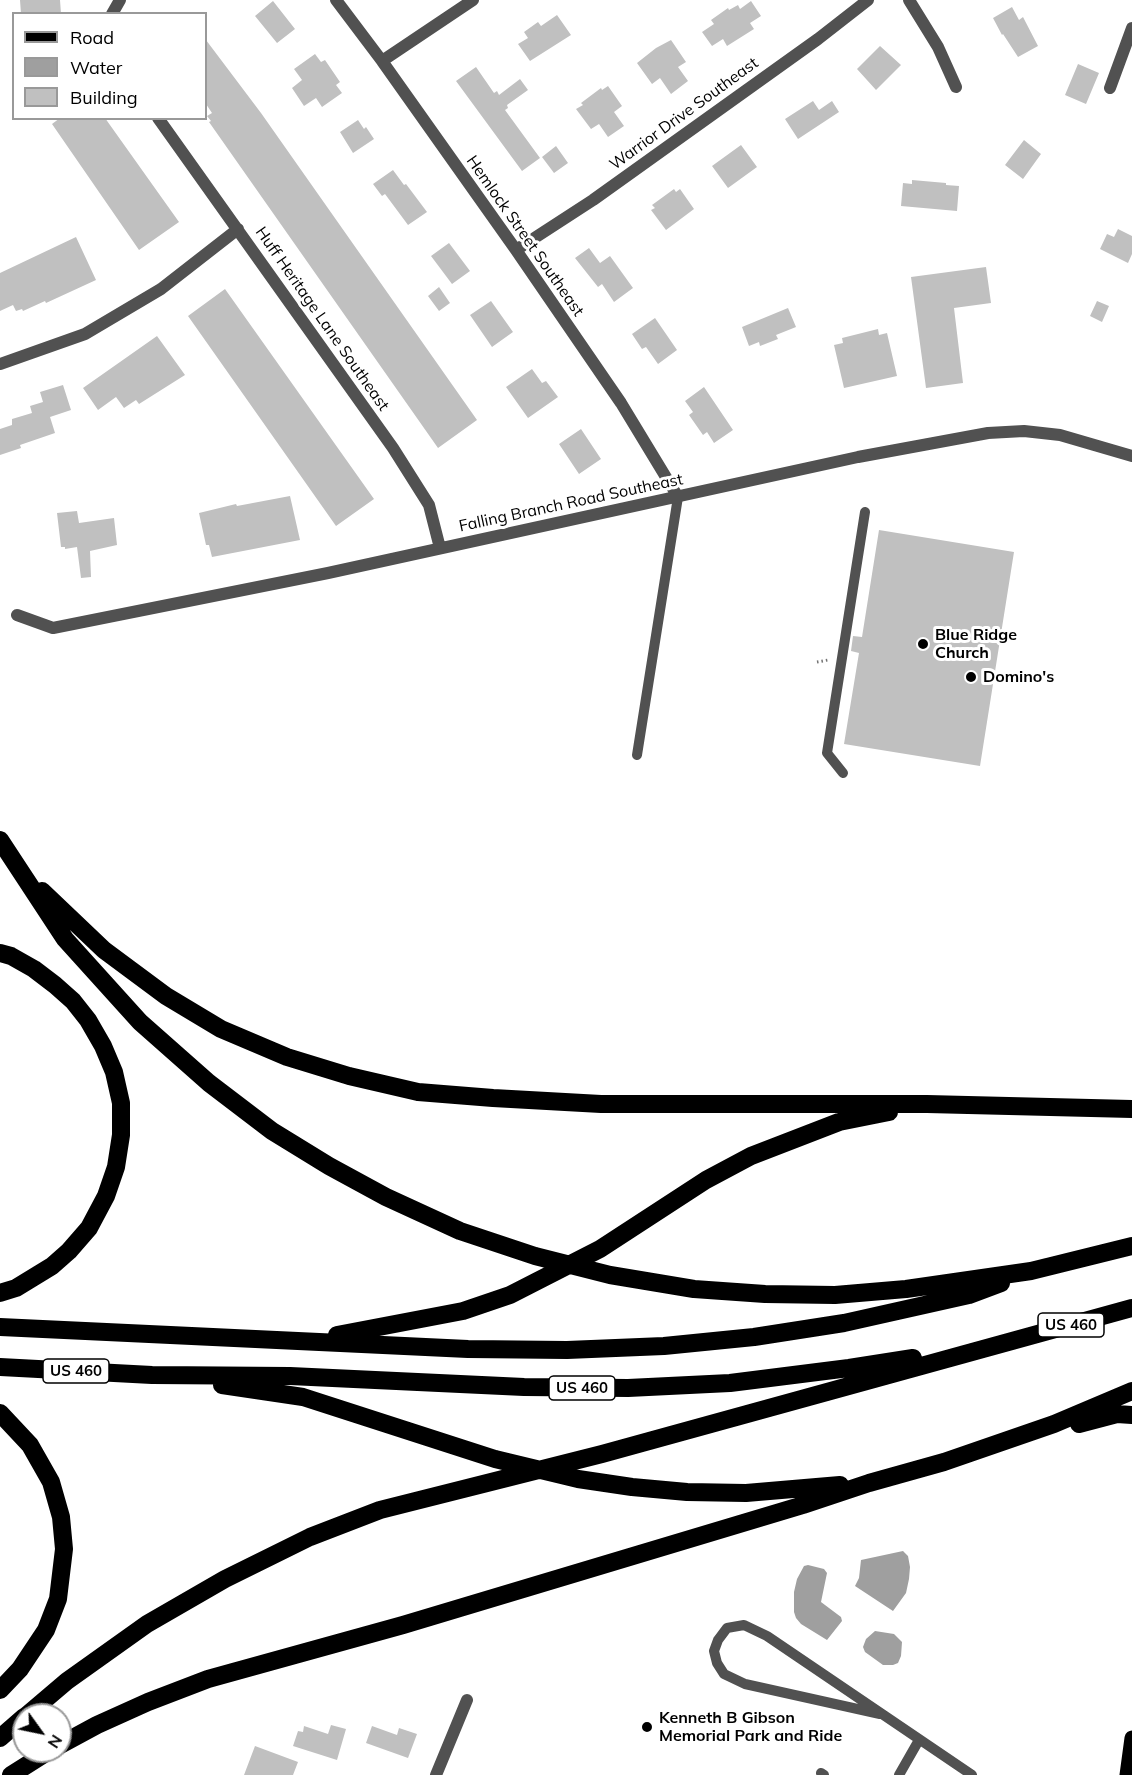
<!DOCTYPE html>
<style>
body{margin:0}
#map{position:relative;width:1132px;height:1775px;overflow:hidden;background:#fff;font-family:Mulish,sans-serif}
canvas{display:block}
.legend{position:absolute;left:12px;top:12px;width:195px;height:108px;box-sizing:border-box;background:#fff;border:2px solid #999;margin:0;padding:8px 10px;list-style:none;font-size:18px;color:#000}
.legend li{display:flex;align-items:center;gap:12px;height:30px}
.legend b{width:30px;border:2px solid #999}
.north{position:absolute;left:12px;top:1703px;width:60px;height:60px;box-sizing:border-box;background:#fff;border:2px solid #999;border-radius:50%;rotate:123deg;font-size:16px;font-weight:700;line-height:24px;text-align:center;color:#000}
.north::after{content:'';display:block;margin:auto;width:21px;height:27px;background:#000;clip-path:polygon(50% 0,100% 100%,50% 72%,0 100%)}
</style>
<div id="map">
<canvas width="1132" height="1775"></canvas>
<ul class="legend">
<li><b style="height:8px;background:#000"></b>Road</li>
<li><b style="height:16px;background:#9f9f9f"></b>Water</li>
<li><b style="height:16px;background:#c0c0c0"></b>Building</li>
</ul>
<div class="north">N</div>
</div>
<script>
const ctx = document.querySelector('canvas').getContext('2d');
ctx.lineJoin = 'round';
function fillPath(path, color) {
  ctx.fillStyle = color;
  ctx.fill(path, 'evenodd');
}
function poly(rows) {
  const path = new Path2D();
  for (const r of rows) {
    path.moveTo(r[0], r[1]);
    for (let i = 2; i < r.length; i += 2) path.lineTo(r[i], r[i + 1]);
  }
  return path;
}
function strokePath(path, color, width, dash) {
  ctx.strokeStyle = color;
  ctx.lineWidth = width;
  ctx.lineCap = dash ? 'butt' : 'round';
  ctx.setLineDash(dash || []);
  ctx.stroke(path);
}
function drawText(font, color, halo, rows, align = 'center') {
  ctx.font = font + ' Mulish,sans-serif';
  ctx.lineWidth = 6;
  ctx.setLineDash([]);
  ctx.textBaseline = 'middle';
  ctx.strokeStyle = halo;
  ctx.fillStyle = color;
  for (const [text, x, y, turn = 0] of rows) {
    ctx.save();
    ctx.translate(x, y);
    ctx.rotate((+turn || 0) * Math.PI / 180);
    ctx.textAlign = isNaN(turn) ? turn : align;
    if (halo) ctx.strokeText(text, 0, 0);
    ctx.fillText(text, 0, 0);
    ctx.restore();
  }
}
const water = poly([
 [903,1551,908,1556,910,1567,909,1579,906,1593,893,1611,855,1586,859,1578,861,1560],
 [808,1565,824,1569,827,1573,821,1602,841,1617,842,1621,827,1640,801,1624,796,1618,794,1612,794,1592,797,1579,804,1566],
 [875,1631,894,1634,902,1642,901,1656,898,1663,893,1665,883,1665,865,1652,863,1647,866,1639]
]);
const building = poly([
 [20,0,60,0,61,14,21,14],
 [273,1,295,29,277,43,255,16],
 [751,1,761,16,750,23,754,29,727,46,723,39,712,46,702,32,714,24,711,20,728,8,729,10,738,5,740,9],
 [1012,7,1019,20,1023,17,1038,46,1018,57,1003,34,1002,35,993,18],
 [557,15,571,35,530,61,518,44,528,38,524,32,538,22,541,26],
 [206,40,261,113,477,420,438,448,209,122,211,121,207,116,212,113,206,104],
 [671,40,686,62,678,67,688,81,671,94,660,78,652,84,637,63,656,48],
 [880,46,901,65,876,90,857,69],
 [315,54,321,62,325,60,340,82,336,85,342,93,322,107,316,98,304,106,292,88,302,80,294,69],
 [1078,64,1099,73,1086,104,1065,95],
 [476,67,494,93,497,91,499,95,520,79,528,90,507,105,508,108,505,110,540,158,522,171,456,81],
 [608,86,622,106,614,112,624,126,608,137,599,124,591,129,576,109,583,105,581,103,601,88,602,90],
 [813,101,819,110,832,101,839,112,798,139,785,119],
 [60,118,105,118,179,222,139,250,52,124],
 [358,120,364,129,366,127,374,139,353,153,340,132],
 [1024,140,1041,154,1023,179,1005,165],
 [741,145,757,167,728,188,712,166],
 [556,146,568,163,554,173,542,157],
 [393,170,404,185,406,184,427,212,408,225,385,194,382,196,373,184],
 [912,180,946,183,946,185,959,186,957,211,901,206,903,183,912,184],
 [674,189,676,192,680,189,694,209,666,230,651,210,655,208,652,205],
 [1118,229,1132,236,1132,254,1128,263,1100,249,1107,234,1114,237],
 [76,237,96,280,46,303,45,301,23,311,22,309,16,311,13,305,0,311,0,273],
 [449,243,470,271,452,284,431,256],
 [589,248,600,263,610,256,633,288,614,302,602,284,598,287,575,258],
 [986,267,991,303,954,308,963,383,926,388,911,277],
 [439,287,450,303,439,311,428,296],
 [225,289,374,499,336,526,188,316],
 [491,301,513,332,492,347,470,315],
 [1097,301,1109,306,1102,322,1090,316],
 [788,308,796,327,776,335,778,339,760,346,759,342,749,346,742,327],
 [655,318,677,350,658,364,646,347,642,349,632,334],
 [878,329,879,335,887,333,897,376,844,388,834,345,843,343,842,338],
 [157,336,185,375,139,404,136,400,124,408,116,397,98,410,83,388],
 [532,369,542,383,546,381,558,397,528,418,506,387],
 [63,385,71,410,50,417,55,433,20,445,21,448,0,455,0,429,12,425,12,419,32,413,30,406,43,402,40,392],
 [704,387,733,430,714,443,707,432,703,435,689,415,693,412,685,401],
 [581,429,601,459,579,474,559,444],
 [290,496,300,540,212,557,209,545,206,545,199,513,236,504,237,506],
 [77,511,79,523,114,518,117,545,90,551,91,577,81,578,77,547,65,549,65,547,61,547,57,513],
 [879,530,1014,552,980,766,844,744,859,653,851,651,853,636,862,637],
 [331,1725,346,1729,337,1760,293,1746,298,1731,303,1732,304,1726,328,1734],
 [372,1726,397,1735,399,1728,417,1734,408,1758,366,1743],
 [255,1746,298,1762,293,1775,244,1775]
]);
const path = poly([
 [817,662,828,660]
]);
const service = poly([
 [637,755,678,497],
 [843,773,827,753,865,512],
 [880,1714,745,1684,724,1674,717,1663,714,1651,718,1640,727,1628,744,1625,767,1636,972,1775],
 [821,1773,824,1775],
 [899,1775,919,1740]
]);
const minor = poly([
 [336,0,382,61,516,250,621,403,678,497],
 [909,0,938,47,956,87],
 [112,14,120,0],
 [382,61,473,0],
 [1110,88,1132,28],
 [158,118,393,448,429,505,440,548],
 [516,250,593,200,818,39,868,0],
 [0,364,85,334,161,289,238,229],
 [17,615,53,628,328,573,858,457,988,433,1024,431,1060,435,1132,456],
 [436,1775,467,1700]
]);
const primary = poly([
 [1127,1775,1132,1738]
]);
const motorway = poly([
 [0,840,65,939,140,1022,209,1083,272,1131,329,1166,386,1197,460,1231,535,1256,610,1275,694,1289,765,1294,835,1295,906,1289,1031,1271,1132,1246],
 [42,891,104,950,166,996,221,1029,287,1057,349,1076,418,1092,493,1098,601,1104,927,1104,1132,1109],
 [0,953,11,956,34,969,55,985,73,1001,88,1020,103,1046,114,1072,121,1103,121,1135,116,1167,106,1196,89,1228,69,1251,52,1266,16,1288,0,1293],
 [0,1327,468,1349,567,1350,664,1346,754,1337,844,1323,969,1295,1001,1283],
 [337,1335,463,1311,510,1295,600,1249,706,1180,751,1156,839,1122,889,1112],
 [0,1367,152,1375,290,1376,524,1387,628,1388,730,1383,849,1368,913,1358],
 [222,1385,303,1397,495,1459,578,1479,632,1487,687,1492,746,1493,840,1485],
 [0,1413,30,1445,51,1482,61,1517,64,1549,58,1599,46,1630,20,1669,0,1690],
 [1079,1424,1117,1414,1132,1415],
 [27,1715,67,1681,147,1624,225,1579,310,1537,380,1510,602,1454,1132,1308],
 [0,1738,24,1717],
 [60,1745,97,1725,148,1702,208,1679,403,1625,803,1505,869,1483,944,1462,1054,1424,1132,1391],
 [11,1775,49,1751]
]);
const markers = [
 [923,644,6,"#000"],
 [971,677,6,"#000"],
 [647,1727,6,"#000"]
];
const shields = [
 [1071,1325,66],
 [76,1371,66],
 [582,1388,66]
];
const shieldNames = [
 ["US 460",1071,1325],
 ["US 460",76,1371],
 ["US 460",582,1388]
];
const streetNames = [
 ["Warrior Drive Southeast",684,114,-36],
 ["Hemlock Street Southeast",525,236,55],
 ["Huff Heritage Lane Southeast",322,319,55],
 ["Falling Branch Road Southeast",571,503,-12]
];
const poiNames = [
 ["Blue Ridge",935,635],
 ["Church",935,653],
 ["Domino's",983,677],
 ["Kenneth B Gibson",659,1718],
 ["Memorial Park and Ride",659,1736]
];
fillPath(water, '#9f9f9f');
fillPath(building, '#c0c0c0');
strokePath(path, '#737373', 3, [1.5, 3]);
strokePath(service, '#515151', 10);
strokePath(minor, '#515151', 12);
strokePath(primary, '#000', 15);
strokePath(motorway, '#000', 18);
for (const [x, y, r, color] of markers) {
  const dot = new Path2D();
  dot.arc(x, y, r, 0, 2 * Math.PI);
  ctx.fillStyle = color;
  ctx.fill(dot);
  strokePath(dot, '#fff', 2);
}
for (const [x, y, w] of shields) {
  const box = new Path2D();
  box.roundRect(x - w / 2, y - 12, w, 24, 4.5);
  ctx.fillStyle = '#fff';
  ctx.fill(box);
  strokePath(box, '#000', 1.5);
}
drawText('bold 15px', '#000', null, shieldNames);
drawText('16px', '#000', '#fff', streetNames);
drawText('bold 16px', '#000', '#fff', poiNames, 'left');
</script>
